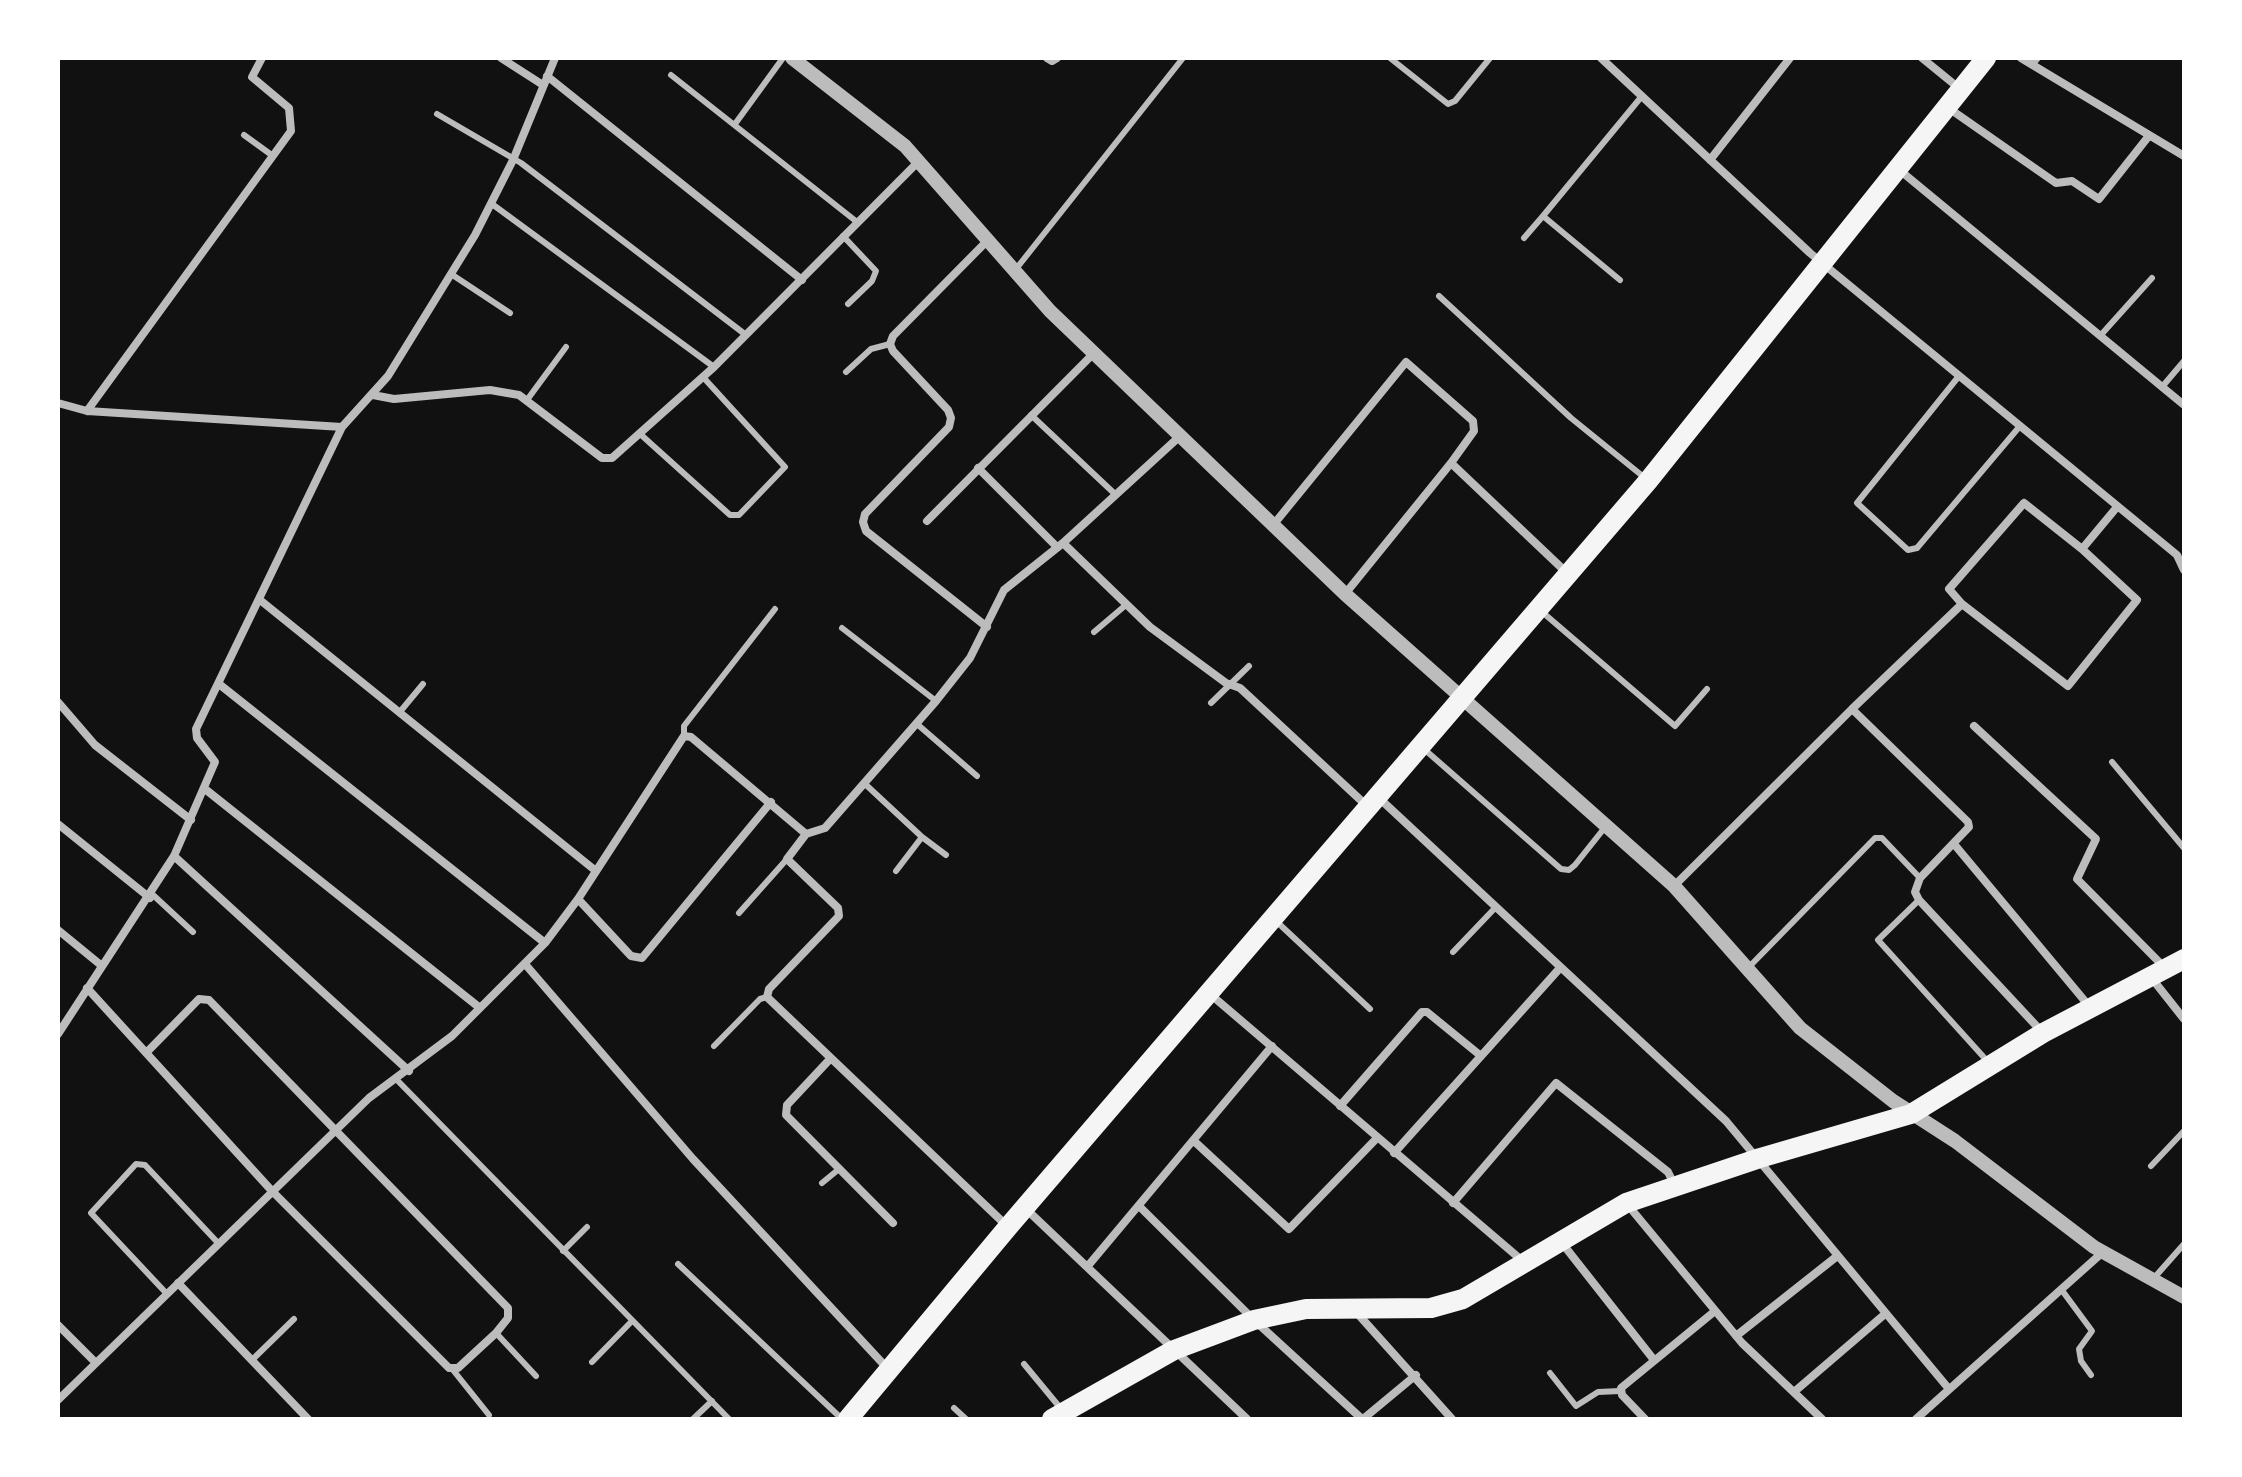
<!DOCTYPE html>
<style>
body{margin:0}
#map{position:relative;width:2242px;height:1477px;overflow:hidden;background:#111;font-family:Cabin,sans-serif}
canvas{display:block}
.frame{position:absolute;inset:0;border:60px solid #fff;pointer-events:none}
</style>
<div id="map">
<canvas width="2242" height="1477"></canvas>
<div class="frame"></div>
</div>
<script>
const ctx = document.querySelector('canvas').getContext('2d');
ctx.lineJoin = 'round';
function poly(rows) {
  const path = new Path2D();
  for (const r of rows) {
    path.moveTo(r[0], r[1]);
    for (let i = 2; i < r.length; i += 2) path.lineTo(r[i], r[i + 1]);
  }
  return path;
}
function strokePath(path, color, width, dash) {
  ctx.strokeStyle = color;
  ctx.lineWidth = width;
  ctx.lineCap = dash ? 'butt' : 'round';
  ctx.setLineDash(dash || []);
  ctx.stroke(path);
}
const service = poly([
 [1390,58,1448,104,1455,101,1490,58],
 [2032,65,2038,58],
 [671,75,857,222],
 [437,114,521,163,746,335],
 [735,124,783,58],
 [244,135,273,156],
 [492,204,714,367],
 [843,236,876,271,872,281,848,304],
 [1524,238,1543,216],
 [1016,269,1183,58],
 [451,274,510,313],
 [1620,280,1543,216,1642,96],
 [1439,296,1571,418,1645,478],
 [2100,336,2152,278],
 [846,372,871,349,890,344],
 [1959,376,1857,503,1908,550,1917,548,2020,426],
 [2162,387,2184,361],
 [527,400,566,347],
 [1031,415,1116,495],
 [639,433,730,515,739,515,785,467,703,377],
 [1541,611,1675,726,1707,689],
 [842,628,936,701],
 [1094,632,1127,604],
 [1211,703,1249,666],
 [399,713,423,684],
 [917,724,977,776],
 [684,736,684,726,775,609],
 [1424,749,1561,869,1569,870,1575,865,1606,826],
 [2112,762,2184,848],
 [864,783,922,837,896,871],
 [922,837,946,855],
 [152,894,193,932],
 [1919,900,1878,940,1989,1063],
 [739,913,787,859],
 [1276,921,1370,1009],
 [1453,952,1495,908],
 [1748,968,1875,838,1882,838,1920,878],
 [714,1046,760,999,767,997],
 [397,1080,729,1419],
 [2151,1166,2184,1131],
 [822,1183,839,1169],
 [563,1251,587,1227],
 [678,1264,842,1419],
 [2154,1278,2184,1244],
 [2061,1289,2092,1331,2079,1349,2081,1361,2091,1375],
 [167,1294,91,1213,136,1164,145,1165,219,1244],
 [496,1333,536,1376],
 [252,1360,294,1319],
 [592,1362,631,1322],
 [1024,1364,1062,1410],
 [453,1370,489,1415],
 [1550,1373,1576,1406,1598,1392,1620,1391],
 [954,1408,966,1419],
 [693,1419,712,1401]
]);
const minor = poly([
 [501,58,543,85],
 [1047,58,1052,61,1057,58],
 [1601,58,1810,253,2177,555,2184,570],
 [1922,58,1960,89],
 [2021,58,2184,156],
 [547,76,802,280],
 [1947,107,2056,183,2072,181,2099,199,2148,137],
 [1710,160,1790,58],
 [1897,168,2184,405],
 [373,395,394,399,490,390,519,395,602,458,612,458,714,367,919,161],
 [58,403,87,411,342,427],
 [87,411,291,131,289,108,252,77,262,58],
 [1451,463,1567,573],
 [978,468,1057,547],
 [2024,503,2082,549,2137,600,2068,686,1962,604,1949,589,2024,503],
 [927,521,1094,353],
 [1274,524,1406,362,1473,421,1474,431,1451,463,1345,594],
 [1063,543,1150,627,1226,683,1240,688,1367,806],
 [2082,549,2117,507],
 [260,600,596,871],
 [987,627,866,531,863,522,865,514,949,427,951,418,948,410,893,351,890,344,893,336,987,241],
 [219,684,545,943],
 [58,702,95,745,191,820],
 [1852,709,1962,604],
 [1974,726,2096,839,2077,879,2164,967],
 [205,789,480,1008],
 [1379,798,1726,1121,1949,1389],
 [58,824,150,898],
 [1954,844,2089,1006],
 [174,856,409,1071],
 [1674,886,1852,709,1968,822,1969,827,1920,878,1915,892,1919,900,2043,1033],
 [578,899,631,956,642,958,771,802],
 [58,930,102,966],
 [525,964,693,1159,887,1368],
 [2150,976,2184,1019],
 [87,988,272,1191,449,1368,458,1368,496,1333,508,1318,508,1308,209,1000,199,999,147,1052],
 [1210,994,1525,1263],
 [58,1034,174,856,215,762,197,738,196,729,342,427,388,376,475,235,513,160,555,58],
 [831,1058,787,1105,786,1115,893,1223],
 [1340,1106,1422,1012,1427,1012,1481,1056],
 [1194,1141,1289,1229,1377,1138],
 [1394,1153,1560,968],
 [1453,1203,1556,1083,1668,1172,1674,1184],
 [1627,1204,1742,1343,1822,1419],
 [1139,1206,1254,1320,1362,1419],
 [1025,1208,1247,1419],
 [1008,1227,767,997,769,989,839,916,838,908,787,859,806,834,825,828,936,701,970,658,1004,590,1063,543,1179,437],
 [1562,1243,1654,1360],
 [1087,1267,1272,1046],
 [178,1283,308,1419],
 [1357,1313,1452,1419],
 [58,1325,96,1363],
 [1736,1336,1836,1257],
 [1794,1392,1885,1314],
 [58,1400,369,1098,452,1036,545,943,578,899,684,736,691,737,806,834],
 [1363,1419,1416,1375],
 [1645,1419,1622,1395,1621,1388,1715,1311],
 [1916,1419,2103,1252]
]);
const tertiary = poly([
 [792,58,905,146,1050,311,1345,594,1674,886,1800,1028,1893,1101,1955,1141,2094,1247,2184,1297]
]);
const primary = poly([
 [848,1419,1008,1227,1648,481,1986,58],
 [1052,1419,1174,1350,1254,1320,1306,1309,1431,1308,1463,1299,1626,1203,1760,1158,1911,1114,2043,1033,2184,959]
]);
strokePath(service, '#bcbcbc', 6);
strokePath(minor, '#bcbcbc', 8);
strokePath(tertiary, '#bcbcbc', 14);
strokePath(primary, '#f5f5f5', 20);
</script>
